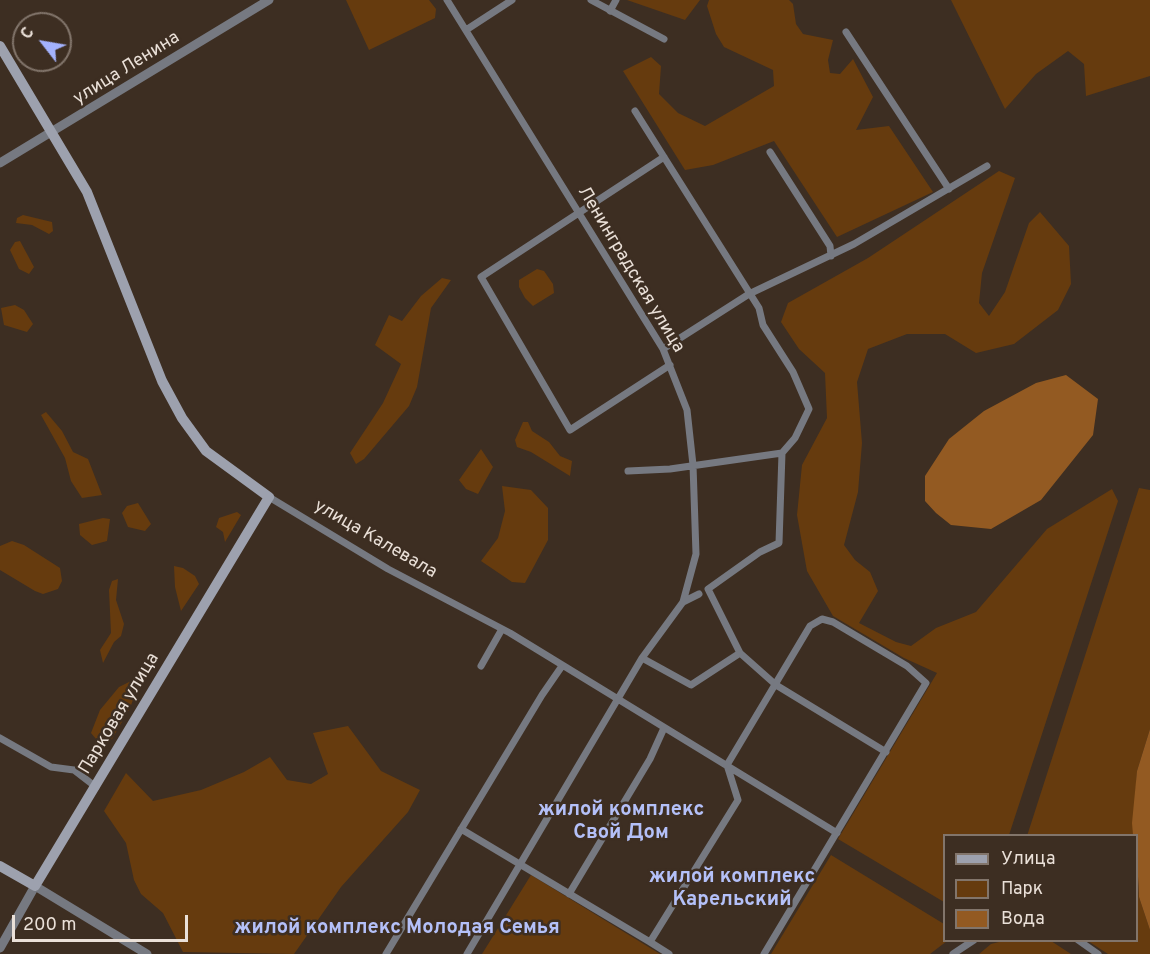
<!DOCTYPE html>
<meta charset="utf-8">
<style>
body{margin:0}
#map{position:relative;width:1150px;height:954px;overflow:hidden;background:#3d2e22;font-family:Overpass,sans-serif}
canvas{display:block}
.legend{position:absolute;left:943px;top:834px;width:195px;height:108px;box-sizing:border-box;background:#3d2e22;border:2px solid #82756b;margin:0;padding:8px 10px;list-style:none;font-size:18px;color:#eae0d8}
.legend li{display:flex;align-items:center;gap:12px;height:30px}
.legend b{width:30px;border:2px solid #82756b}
.north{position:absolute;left:12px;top:12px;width:60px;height:60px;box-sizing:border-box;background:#3d2e22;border:2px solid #82756b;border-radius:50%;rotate:301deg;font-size:16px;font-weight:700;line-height:24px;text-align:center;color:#eae0d8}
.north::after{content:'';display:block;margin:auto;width:21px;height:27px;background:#a3b2fd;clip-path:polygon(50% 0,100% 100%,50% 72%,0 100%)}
.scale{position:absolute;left:12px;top:915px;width:176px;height:27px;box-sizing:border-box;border:3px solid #eae0d8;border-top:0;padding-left:8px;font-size:18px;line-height:21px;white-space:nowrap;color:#eae0d8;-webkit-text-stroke:4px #3d2e22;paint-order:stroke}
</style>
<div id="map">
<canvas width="1150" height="954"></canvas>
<ul class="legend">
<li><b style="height:8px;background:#9da1ae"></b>Улица</li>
<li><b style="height:16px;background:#663b0e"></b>Парк</li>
<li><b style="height:16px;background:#935a22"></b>Вода</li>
</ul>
<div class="north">С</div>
<div class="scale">200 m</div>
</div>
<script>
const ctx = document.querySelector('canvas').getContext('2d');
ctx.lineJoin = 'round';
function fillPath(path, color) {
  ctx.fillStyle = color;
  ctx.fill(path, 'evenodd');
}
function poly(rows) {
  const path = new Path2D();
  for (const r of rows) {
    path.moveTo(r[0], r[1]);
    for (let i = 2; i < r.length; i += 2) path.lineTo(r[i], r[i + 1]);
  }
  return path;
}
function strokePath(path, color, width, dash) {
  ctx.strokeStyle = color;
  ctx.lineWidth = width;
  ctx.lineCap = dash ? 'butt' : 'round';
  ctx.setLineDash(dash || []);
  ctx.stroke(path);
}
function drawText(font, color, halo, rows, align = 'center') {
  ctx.font = font + ' Overpass,sans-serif';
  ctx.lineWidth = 5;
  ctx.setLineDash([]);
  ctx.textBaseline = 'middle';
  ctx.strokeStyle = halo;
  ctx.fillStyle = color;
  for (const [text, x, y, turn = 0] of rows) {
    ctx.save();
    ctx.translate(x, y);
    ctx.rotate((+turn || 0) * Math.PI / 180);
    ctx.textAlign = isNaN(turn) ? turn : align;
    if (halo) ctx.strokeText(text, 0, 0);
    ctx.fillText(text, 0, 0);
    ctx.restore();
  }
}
const green = poly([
 [346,0,429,0,436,9,435,18,369,50],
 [627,0,700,0,685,20],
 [709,0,789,0,793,4,796,24,803,34,833,40,828,60,830,73,840,74,853,59,873,97,856,130,889,126,933,192,837,237,774,141,713,165,685,170,623,71,651,57,661,66,659,94,678,113,705,126,774,86,773,70,724,47,716,34,707,6],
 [951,0,1150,0,1150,76,1086,96,1084,64,1068,51,1036,74,1005,109],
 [999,171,1015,178,982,273,979,303,989,316,1005,292,1029,223,1040,212,1069,246,1071,284,1058,310,1014,344,976,353,945,334,907,334,868,349,857,382,862,443,858,492,844,545,855,560,870,572,878,591,859,623,896,642,911,646,936,628,976,612,1047,529,1112,489,1118,501,1009,835,944,836,944,902,838,839,937,673,904,658,833,616,807,571,797,515,802,465,827,418,825,373,799,349,781,322,788,303,868,258],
 [23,215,52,222,53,231,49,234,32,225,16,223,17,218],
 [20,241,34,267,29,274,19,269,10,250,15,242],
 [537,269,544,271,553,284,554,293,533,306,525,298,519,287,519,280],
 [442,278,451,280,431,308,417,387,409,406,364,459,356,464,350,453,383,403,401,364,375,345,389,315,402,321,421,296],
 [15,305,24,310,33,324,27,332,4,325,1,308],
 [46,412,62,431,73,452,88,459,102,495,82,498,71,481,65,458,41,415],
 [523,422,528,422,532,431,549,442,560,456,572,461,570,476,531,452,517,447,515,440],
 [481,449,493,467,478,494,466,489,459,480],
 [502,486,531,490,548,508,548,540,525,583,512,582,481,561,498,538,505,511],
 [1139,488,1150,490,1150,729,1137,771,1133,835,1027,836],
 [138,503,151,524,145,531,128,527,122,513,127,506],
 [237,512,241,515,225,542,223,532,216,527,219,518],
 [103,518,110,519,107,541,92,545,80,535,79,524],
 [12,541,24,545,60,568,62,581,58,589,43,594,35,591,0,570,0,546],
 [174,566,183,568,195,576,199,584,181,611,175,587],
 [118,579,116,600,124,624,121,636,114,642,103,663,100,650,111,633,109,590,112,581],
 [131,681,137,689,130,708,112,739,101,745,91,733,100,710,119,687],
 [348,726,381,771,420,790,408,812,341,887,294,954,183,952,163,913,141,894,134,880,126,843,104,811,126,773,153,801,201,790,244,772,270,757,287,780,311,784,328,774,313,733],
 [831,855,944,924,944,940,947,941,930,954,771,954],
 [1137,872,1139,897,1150,930,1150,954,1108,954,1088,941,1136,940],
 [531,875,642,943,660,954,482,954],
 [1003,941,1051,941,1071,954,979,954,991,944]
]);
const water = poly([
 [1066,375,1098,399,1093,435,1041,500,991,529,951,525,936,513,925,501,925,476,949,439,984,411,1036,383],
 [1150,729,1150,930,1139,897,1136,836,1133,835,1132,823,1137,771]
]);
const minor = poly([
 [447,0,663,349,687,410,693,465,696,554,683,602,642,658,467,954],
 [591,0,664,39],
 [610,11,616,0],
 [466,30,512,0],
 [846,32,949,189],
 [770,152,830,246,831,256],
 [664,157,481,277,570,430,670,365],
 [663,349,749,294,854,244,987,166],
 [782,453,779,543,760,552,708,589,740,653,776,685,886,752],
 [628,471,670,469,782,453,795,438,809,409,793,372,763,325,759,308,635,111],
 [269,497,388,569,510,633,837,833],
 [683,602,699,594],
 [642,658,691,685,740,653],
 [481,666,502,629],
 [0,738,51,767,74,770,96,787],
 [461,829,650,942],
 [569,894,650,759,664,728],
 [1078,940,1098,954],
 [386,954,542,695,562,666],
 [669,954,650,942,738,800,727,765,810,626,822,619,833,622,907,666,926,683,764,954],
 [953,954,974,940]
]);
const tertiary = poly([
 [0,163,269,0],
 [0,948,35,886,147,954]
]);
const secondary = poly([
 [0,46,87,192,162,381,182,418,206,451,269,497,35,886,0,866]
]);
const streetNames = [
 ["улица Ленина",127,69,-32],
 ["Ленинградская улица",630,270,59],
 ["улица Калевала",375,540,30],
 ["Парковая улица",120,714,-59]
];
const neighbourhoodNames = [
 ["жилой комплекс",621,811],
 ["Свой Дом",621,834],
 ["жилой комплекс",732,878],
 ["Карельский",732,901],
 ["жилой комплекс Молодая Семья",397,929]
];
fillPath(green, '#663b0e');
fillPath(water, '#935a22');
strokePath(minor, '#767981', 7);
strokePath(tertiary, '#767981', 9);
strokePath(secondary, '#9da1ae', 10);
drawText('18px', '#eae0d8', '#3d2e22', streetNames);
drawText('bold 20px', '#b4c0f8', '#3d2e22', neighbourhoodNames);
</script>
